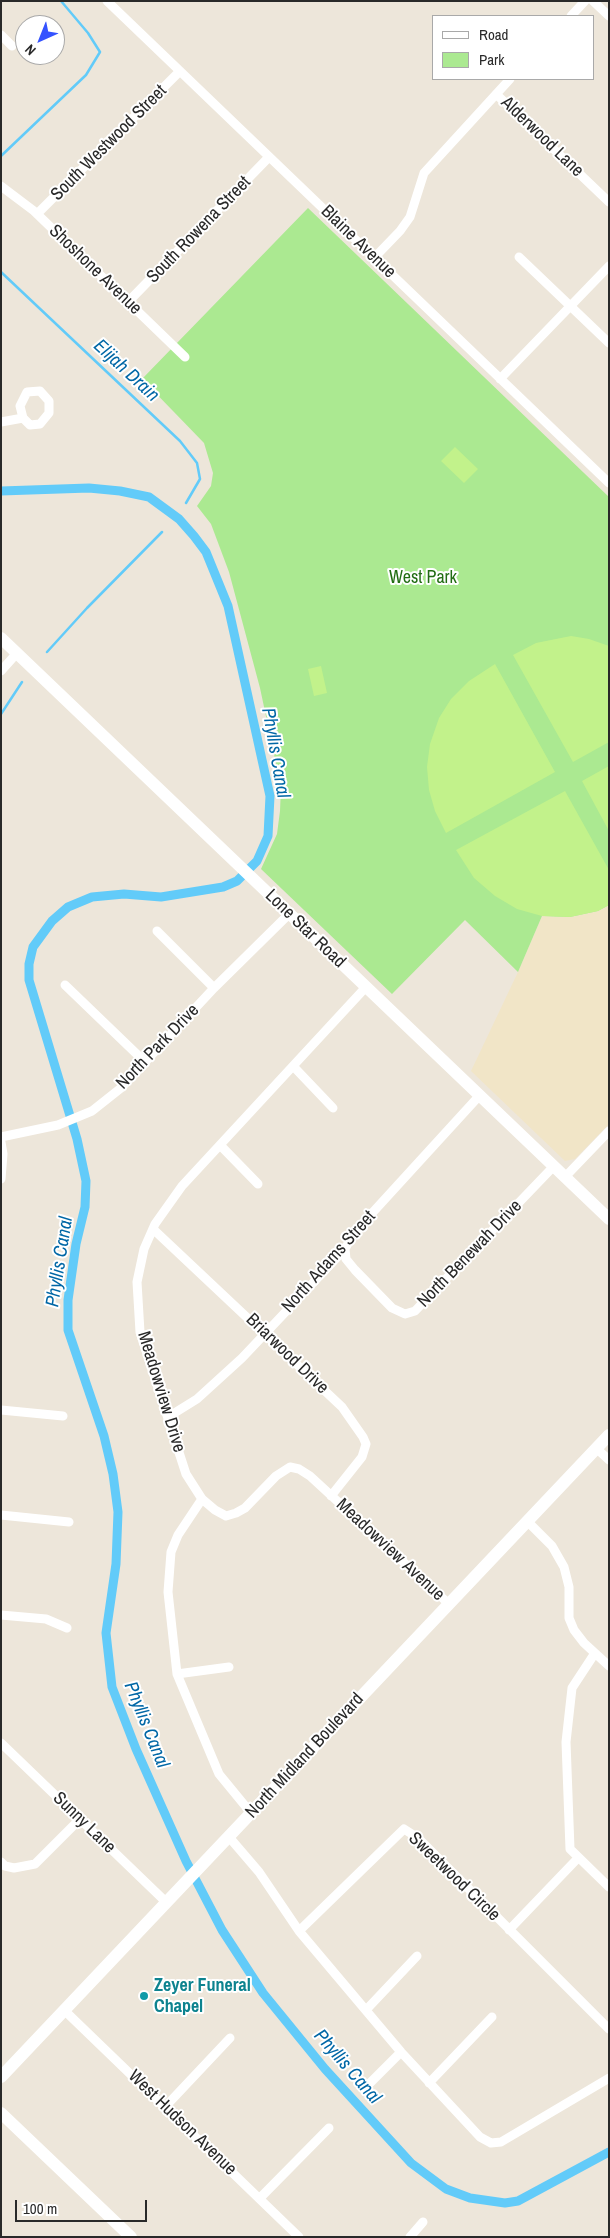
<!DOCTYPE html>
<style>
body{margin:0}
#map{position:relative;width:610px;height:2238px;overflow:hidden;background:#ede6da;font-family:"Archivo Narrow",sans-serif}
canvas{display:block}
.frame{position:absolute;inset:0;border:2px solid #292929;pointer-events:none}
.legend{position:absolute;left:432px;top:15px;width:162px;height:65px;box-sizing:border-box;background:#fff;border:1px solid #a9a9a9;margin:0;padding:6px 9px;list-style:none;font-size:15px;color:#292929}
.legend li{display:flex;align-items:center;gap:10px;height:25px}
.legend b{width:25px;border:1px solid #a9a9a9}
.north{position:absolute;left:15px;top:15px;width:50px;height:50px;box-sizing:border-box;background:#fff;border:1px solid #a9a9a9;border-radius:50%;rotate:224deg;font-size:14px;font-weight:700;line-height:20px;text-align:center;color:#292929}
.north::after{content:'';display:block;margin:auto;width:18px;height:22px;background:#3553ff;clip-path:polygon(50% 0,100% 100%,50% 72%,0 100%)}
.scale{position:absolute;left:15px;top:2200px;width:132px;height:22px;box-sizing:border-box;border:2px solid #292929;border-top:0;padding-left:6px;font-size:15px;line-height:18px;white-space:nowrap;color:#292929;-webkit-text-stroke:4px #fff;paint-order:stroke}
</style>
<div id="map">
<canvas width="610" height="2238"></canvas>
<div class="frame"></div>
<ul class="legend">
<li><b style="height:6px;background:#fff"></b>Road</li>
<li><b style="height:14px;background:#abe991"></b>Park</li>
</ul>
<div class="north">N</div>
<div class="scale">100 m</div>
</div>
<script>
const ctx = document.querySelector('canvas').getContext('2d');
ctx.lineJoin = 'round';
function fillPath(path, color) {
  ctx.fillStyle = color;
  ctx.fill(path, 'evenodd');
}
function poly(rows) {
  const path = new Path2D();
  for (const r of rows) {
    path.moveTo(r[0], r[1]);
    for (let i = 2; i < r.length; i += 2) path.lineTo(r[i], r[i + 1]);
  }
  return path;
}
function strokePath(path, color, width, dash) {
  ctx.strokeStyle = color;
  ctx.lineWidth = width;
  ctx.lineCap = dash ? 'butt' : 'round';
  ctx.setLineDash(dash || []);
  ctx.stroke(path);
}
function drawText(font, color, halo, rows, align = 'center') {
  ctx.font = font + ' "Archivo Narrow",sans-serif';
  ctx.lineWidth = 4;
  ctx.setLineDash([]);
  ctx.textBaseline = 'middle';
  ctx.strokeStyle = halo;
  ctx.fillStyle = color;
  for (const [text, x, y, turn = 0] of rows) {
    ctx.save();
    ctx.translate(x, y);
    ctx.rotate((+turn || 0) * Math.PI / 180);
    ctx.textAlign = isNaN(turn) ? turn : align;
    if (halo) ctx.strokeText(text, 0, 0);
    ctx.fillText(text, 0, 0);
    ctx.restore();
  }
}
const education = poly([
 [609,905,609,1124,575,1159,565,1161,471,1071,518,972,542,916,570,917,598,911]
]);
const green = poly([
 [308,208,609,497,609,905,598,911,570,917,542,916,518,972,465,920,392,994,261,869,277,834,280,811,281,787,260,688,229,572,211,524,197,506,211,486,213,473,204,443,142,379]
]);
const pitch = poly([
 [455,447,478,469,464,483,441,461],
 [571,636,589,639,609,646,609,742,573,762,513,655,536,643],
 [495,664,555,772,446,833,435,811,429,790,427,767,430,744,439,718,451,699,469,681],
 [321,666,327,693,314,696,308,669],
 [609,766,609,831,582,781],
 [565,791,609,870,609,905,598,911,570,917,542,916,517,909,495,896,474,878,456,850]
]);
const stream = poly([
 [1,156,86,75,100,52,88,33,61,1],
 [1,272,180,441,197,463,200,479,186,503],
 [47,652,87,608,162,532],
 [1,714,22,682]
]);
const canal = poly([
 [1,491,89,488,120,491,149,497,179,519,194,536,206,552,228,606,270,796,268,836,257,861,237,881,223,887,161,897,124,894,92,897,68,907,52,921,33,947,29,964,29,980,77,1139,86,1181,85,1207,76,1244,68,1300,68,1330,104,1436,113,1474,118,1512,116,1564,106,1633,112,1687,136,1749,186,1861,222,1930,263,1993,325,2069,411,2163,446,2189,470,2198,505,2203,518,2201,609,2152]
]);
const street = poly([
 [107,1,609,483],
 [593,1,609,16],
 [571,16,585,1],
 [1,35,12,46],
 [496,94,609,202],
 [1,186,34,211,185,357],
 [37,214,180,71],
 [519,257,609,343],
 [374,258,400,231,410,217,424,173,510,79],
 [128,302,269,157],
 [500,379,609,266],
 [40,391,49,401,49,413,40,424,30,425,23,418,20,406,27,392,40,391],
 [1,422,23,418],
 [1,671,17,653],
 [157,931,214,988],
 [65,985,145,1062],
 [366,987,182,1186,155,1224,144,1249,137,1282,140,1332,186,1474,202,1499,215,1510,226,1516,236,1513,245,1508,276,1476,290,1467,299,1469,310,1476,449,1604],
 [293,1066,333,1108],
 [1,1137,58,1125,92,1111,121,1088,214,988,289,914],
 [1,1142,3,1154,1,1179],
 [220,1145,258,1184],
 [565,1177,609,1131],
 [153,1229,342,1407,363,1437,366,1444,362,1457,331,1496],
 [345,1249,346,1259,355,1270,392,1308,405,1314,415,1311,554,1166],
 [1,1410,63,1416],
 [168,1417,197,1399,242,1358,345,1249,353,1234,480,1095],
 [596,1448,609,1460],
 [202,1499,178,1535,171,1552,168,1592,177,1674,219,1774,251,1813],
 [1,1515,69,1522],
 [527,1521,552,1546,564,1567,569,1587,569,1618,574,1630,584,1643,609,1666],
 [1,1615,46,1619,67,1628],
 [595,1653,572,1688,566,1742,570,1849,609,1887],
 [177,1674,229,1667],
 [1,1743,166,1902],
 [229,1837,259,1872,299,1931,401,2052,480,2137,491,2143,501,2142,609,2078],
 [1,1862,5,1866,14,1868,35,1864,80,1819],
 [509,1930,578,1858],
 [299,1931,404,1829,418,1838,609,2029],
 [64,2010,299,2237],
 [366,2010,417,1956],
 [429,2083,492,2017],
 [368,2085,401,2052],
 [165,2107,230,2038],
 [260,2198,329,2128],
 [410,2237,423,2222]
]);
const secondary = poly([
 [1,638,609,1219],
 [1,2077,609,1435],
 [1,2113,131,2237]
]);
const markers = [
 [144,1996,5,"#0f9aa8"]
];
const streetNames = [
 ["Alderwood Lane",542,137,44],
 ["South Westwood Street",109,143,-45],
 ["South Rowena Street",199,230,-46],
 ["Blaine Avenue",358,242,44],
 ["Shoshone Avenue",95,270,44],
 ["Lone Star Road",305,929,44],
 ["North Park Drive",158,1047,-46],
 ["North Benewah Drive",470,1254,-46],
 ["North Adams Street",329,1262,-48],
 ["Briarwood Drive",287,1354,44],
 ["Meadowview Drive",161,1392,73],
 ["Meadowview Avenue",390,1550,43],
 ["North Midland Boulevard",305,1756,-47],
 ["Sunny Lane",84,1823,44],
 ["Sweetwood Circle",454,1877,44],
 ["West Hudson Avenue",182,2123,44]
];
const parkNames = [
 ["West Park",423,578]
];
const cultureNames = [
 ["Zeyer Funeral",154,1986],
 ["Chapel",154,2007]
];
const waterNames = [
 ["Elijah Drain",126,371,43],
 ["Phyllis Canal",275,753,80],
 ["Phyllis Canal",60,1262,-81],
 ["Phyllis Canal",146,1725,68],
 ["Phyllis Canal",347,2067,49]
];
fillPath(education, '#f1e5c7');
fillPath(green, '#abe991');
fillPath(pitch, '#c2f28b');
strokePath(stream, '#62cbf9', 2.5);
strokePath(canal, '#62cbf9', 9);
strokePath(street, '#fff', 9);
strokePath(secondary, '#fff', 12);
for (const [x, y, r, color] of markers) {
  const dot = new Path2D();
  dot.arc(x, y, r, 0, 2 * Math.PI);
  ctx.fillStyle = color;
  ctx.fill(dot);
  strokePath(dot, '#fff', 2);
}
drawText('18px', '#292929', '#fff', streetNames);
drawText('18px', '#226d13', '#fff', parkNames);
drawText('bold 18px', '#0d838f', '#fff', cultureNames, 'left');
drawText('italic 19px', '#0167a6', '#fff', waterNames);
</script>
